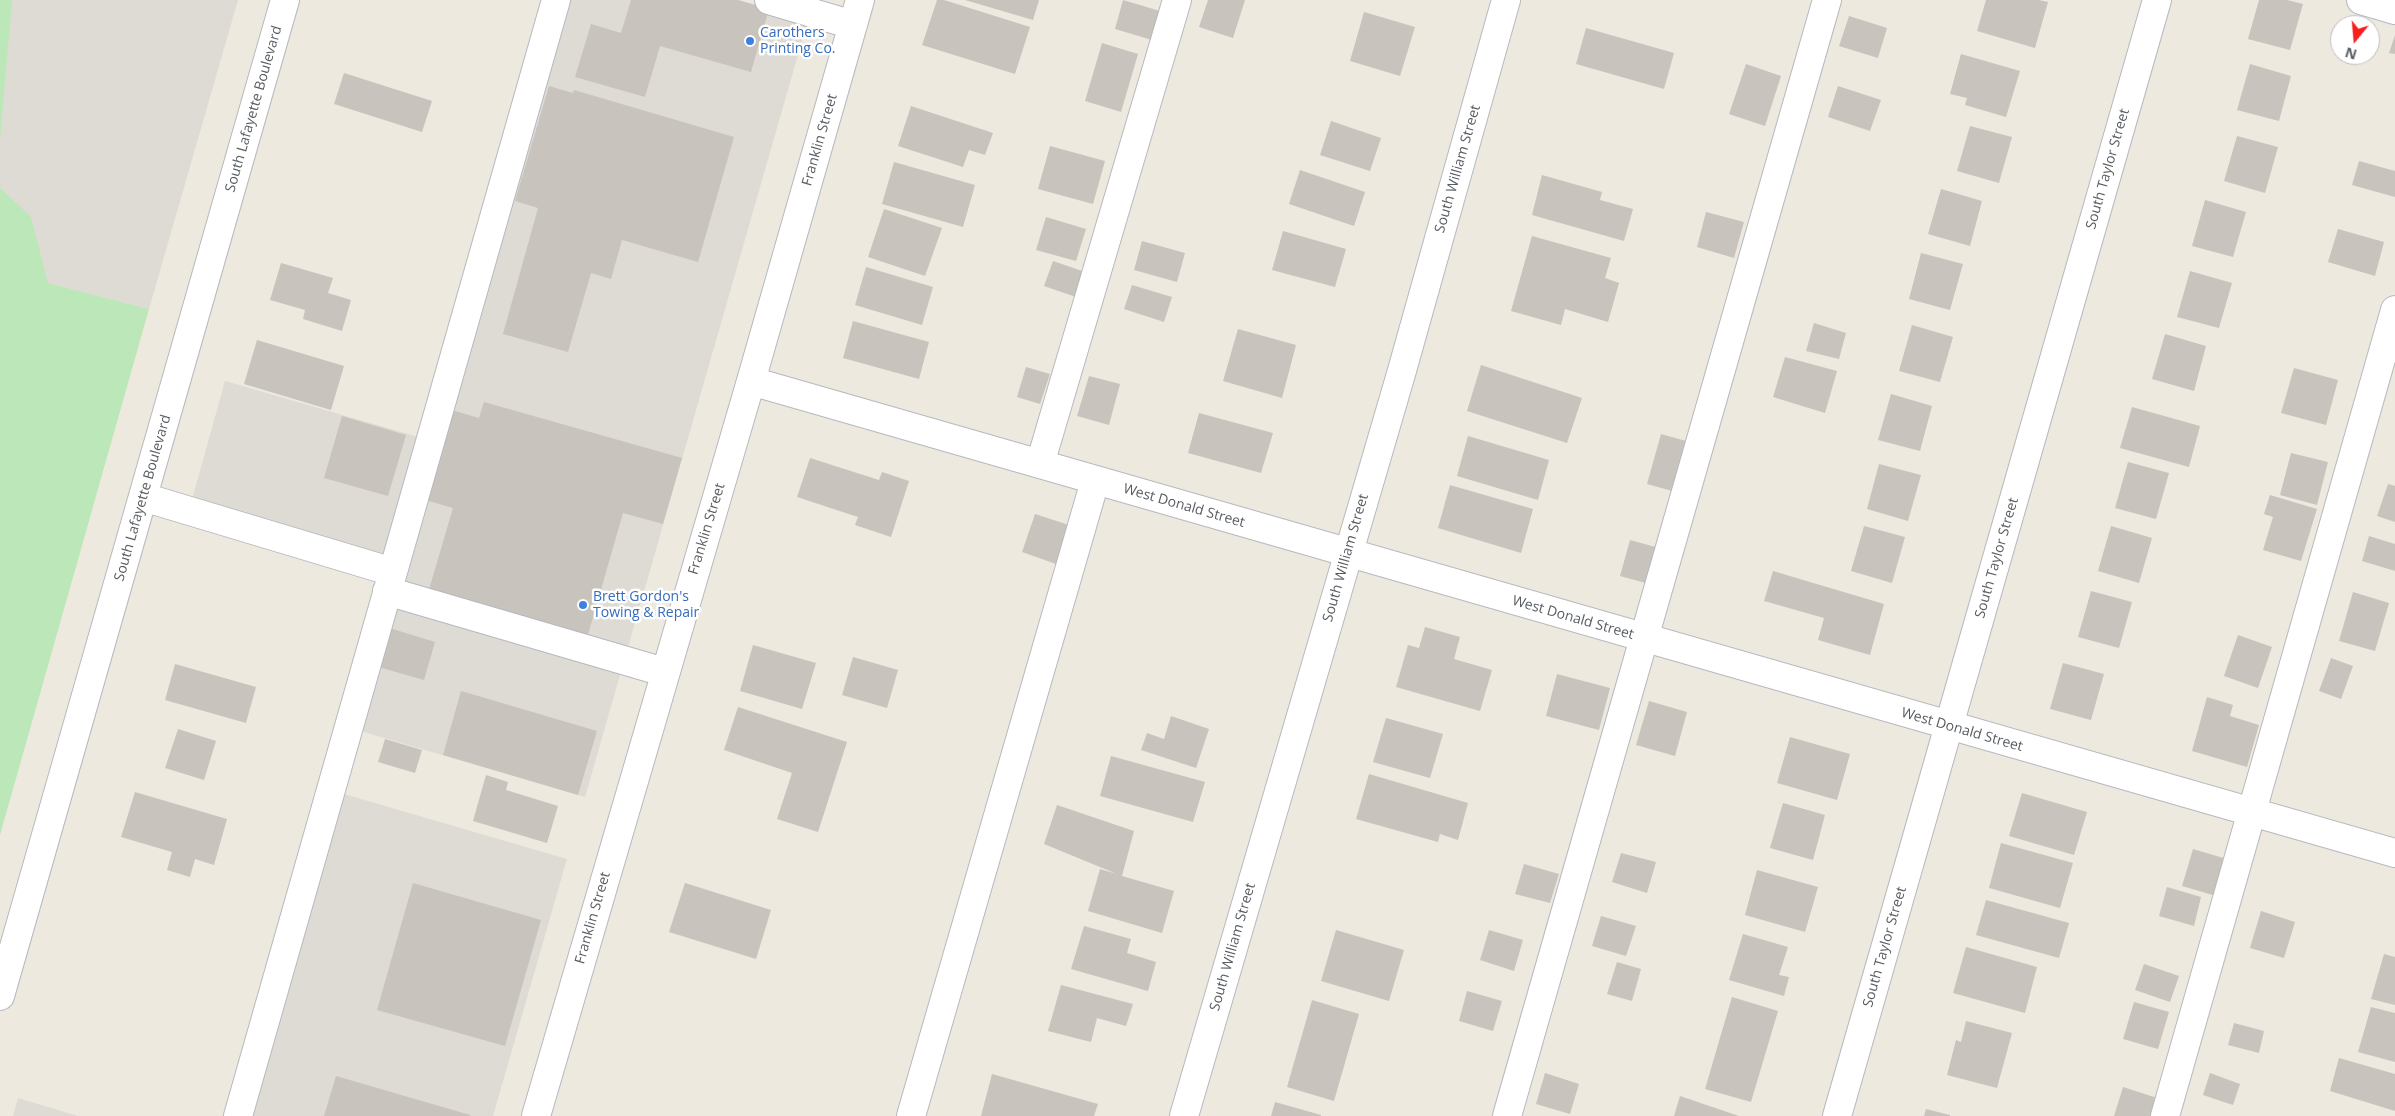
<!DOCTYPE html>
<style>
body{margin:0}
#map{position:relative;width:2395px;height:1116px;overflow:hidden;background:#ede9df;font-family:"Open Sans",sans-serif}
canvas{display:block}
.north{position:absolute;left:2330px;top:15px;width:50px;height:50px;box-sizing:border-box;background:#fff;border:1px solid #bcbec0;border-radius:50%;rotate:197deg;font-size:14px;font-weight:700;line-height:20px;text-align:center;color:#585d62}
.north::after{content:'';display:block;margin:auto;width:18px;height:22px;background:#f81e1b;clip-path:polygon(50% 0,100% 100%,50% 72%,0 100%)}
</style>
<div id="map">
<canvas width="2395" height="1116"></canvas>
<div class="north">N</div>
</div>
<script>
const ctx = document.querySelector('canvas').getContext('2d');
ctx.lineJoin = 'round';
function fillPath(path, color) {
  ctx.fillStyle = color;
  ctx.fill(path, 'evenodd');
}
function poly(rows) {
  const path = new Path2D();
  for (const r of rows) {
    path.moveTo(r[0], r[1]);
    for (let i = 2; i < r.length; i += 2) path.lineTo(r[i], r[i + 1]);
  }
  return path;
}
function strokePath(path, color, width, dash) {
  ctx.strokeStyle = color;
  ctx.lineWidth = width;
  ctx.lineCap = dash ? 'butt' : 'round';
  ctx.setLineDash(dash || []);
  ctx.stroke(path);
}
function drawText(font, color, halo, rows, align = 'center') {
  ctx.font = font + ' "Open Sans",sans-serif';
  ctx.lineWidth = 5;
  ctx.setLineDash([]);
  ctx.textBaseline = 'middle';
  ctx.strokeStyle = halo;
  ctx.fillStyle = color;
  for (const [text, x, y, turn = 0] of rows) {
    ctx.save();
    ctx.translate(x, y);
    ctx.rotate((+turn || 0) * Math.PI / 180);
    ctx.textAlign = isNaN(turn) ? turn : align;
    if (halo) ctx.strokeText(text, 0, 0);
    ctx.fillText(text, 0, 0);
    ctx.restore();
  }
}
const industrial = poly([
 [0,0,238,0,149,309,0,271],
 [565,0,738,0,808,20,585,797,357,730],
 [225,381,422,438,387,559,191,503],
 [337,792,567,859,493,1116,249,1116],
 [18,1098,78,1116,13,1116]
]);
const green = poly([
 [0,0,12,0,0,140],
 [0,188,31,217,48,283,149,309,0,835]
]);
const building = poly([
 [631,0,738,0,769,9,751,72,660,46,645,97,575,77,591,24,621,33],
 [937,0,944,0,1030,27,1015,74,922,45],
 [965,0,1039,0,1033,20],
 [1123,0,1160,11,1152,40,1115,29],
 [1208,0,1245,0,1233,38,1199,27],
 [1986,0,2039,0,2048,2,2035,48,1977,31],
 [2259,0,2287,0,2303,4,2290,50,2248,39],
 [1364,12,1415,27,1400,76,1350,61],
 [1849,16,1887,28,1878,58,1839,46],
 [1586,28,1674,53,1664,89,1576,64],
 [2395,35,2395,54,2389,53],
 [1102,43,1138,54,1121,112,1085,101],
 [1961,54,2020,71,2006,117,1965,105,1967,98,1950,94],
 [1746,64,1781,76,1765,126,1729,114],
 [2250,64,2291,76,2279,121,2237,110],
 [344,73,432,101,422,132,334,104],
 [549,86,573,93,574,90,734,137,698,262,622,240,611,279,591,273,568,352,503,334,538,208,515,201],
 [1838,86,1881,100,1870,131,1828,117],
 [911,106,993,133,985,155,969,150,963,167,898,146],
 [1331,121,1381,138,1370,171,1320,155],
 [1970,126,2012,137,1999,183,1957,171],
 [2237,136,2278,147,2265,193,2224,181],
 [1050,146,1105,161,1093,204,1038,189],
 [2359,161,2395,171,2395,197,2352,185],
 [894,162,975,185,963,227,882,204],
 [1300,170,1365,192,1354,226,1289,204],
 [1542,175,1602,192,1600,200,1633,209,1624,241,1532,215],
 [1941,189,1982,201,1970,246,1928,234],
 [2205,200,2246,212,2233,257,2192,246],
 [884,209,942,228,925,276,868,257],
 [1706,212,1744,222,1734,258,1697,247],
 [1046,217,1086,229,1076,261,1036,250],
 [2338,229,2384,242,2375,276,2328,262],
 [1283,231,1346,249,1335,287,1272,270],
 [1532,236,1611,258,1605,278,1619,283,1608,322,1565,309,1561,325,1511,311],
 [1142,241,1185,253,1177,282,1134,270],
 [1921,253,1963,264,1950,310,1909,299],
 [1053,261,1085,272,1076,297,1044,286],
 [281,263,333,278,328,293,351,300,342,331,303,319,305,310,270,300],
 [866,267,933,287,922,325,855,305],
 [2190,271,2232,283,2219,328,2177,317],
 [1132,285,1172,297,1164,322,1124,309],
 [853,321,929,342,919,379,843,358],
 [1814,323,1846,333,1839,359,1806,351],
 [1912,325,1953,337,1940,382,1899,371],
 [1238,329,1296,345,1282,398,1223,381],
 [2165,334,2206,346,2194,391,2152,379],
 [257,340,344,366,331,410,244,384],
 [1785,357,1837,371,1825,413,1773,397],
 [1481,365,1582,398,1567,443,1467,411],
 [1026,367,1050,374,1040,404,1017,397],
 [2294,368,2338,380,2326,425,2281,413],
 [1089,376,1120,384,1109,425,1077,416],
 [1891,394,1932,406,1920,451,1878,440],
 [484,402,682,458,663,524,623,513,587,638,428,593,453,508,422,499,448,409,479,418],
 [2132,407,2200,426,2189,467,2120,448],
 [1199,413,1273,433,1261,473,1188,453],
 [342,416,406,435,388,496,324,478],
 [1661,434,1697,444,1683,494,1647,484],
 [1468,436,1549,460,1538,500,1457,476],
 [2291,453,2328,462,2317,505,2280,495],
 [810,458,879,480,882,472,909,481,891,537,855,525,858,517,797,497],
 [2128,462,2169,473,2156,519,2115,508],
 [1879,464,1921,475,1908,521,1867,509],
 [2388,484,2395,486,2395,522,2377,516],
 [1450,485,1533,509,1521,553,1438,528],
 [2270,495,2317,509,2301,561,2263,550,2273,517,2264,514],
 [1035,514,1069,525,1056,564,1022,552],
 [1864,526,1905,537,1892,583,1851,571],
 [2111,526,2152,538,2139,583,2098,571],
 [2369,536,2395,544,2395,571,2362,561],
 [1630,540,1663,549,1653,585,1620,576],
 [1773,571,1884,604,1870,655,1818,640,1824,618,1764,601],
 [2091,591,2132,602,2119,648,2078,637],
 [2353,592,2389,603,2375,651,2339,641],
 [386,627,435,642,424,680,375,666],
 [1425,627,1460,637,1454,659,1492,670,1480,711,1396,687,1408,645,1419,648],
 [2238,635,2272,647,2258,688,2224,676],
 [753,645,816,663,802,709,740,691],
 [853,657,898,670,887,708,842,695],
 [2331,658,2353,666,2341,699,2319,691],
 [2063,663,2104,674,2091,720,2050,709],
 [175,664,256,687,246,723,165,700],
 [1557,674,1610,688,1599,730,1546,716],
 [461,691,597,731,578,795,443,755],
 [2207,697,2233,705,2230,716,2259,725,2247,767,2192,751],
 [1649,701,1687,712,1675,756,1636,745],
 [738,707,847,742,818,832,777,819,792,773,724,750],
 [1171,716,1209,729,1196,768,1141,750,1147,733,1164,739],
 [1386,718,1443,734,1430,778,1373,762],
 [178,729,216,741,204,780,165,768],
 [1790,737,1850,754,1837,800,1777,783],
 [385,739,422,750,415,773,378,762],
 [1111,756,1205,782,1193,822,1100,796],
 [1369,774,1468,803,1458,840,1440,834,1438,842,1356,819],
 [486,775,508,782,506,790,558,806,547,843,473,821],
 [135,792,227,819,214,865,195,859,190,877,167,870,172,852,121,837],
 [2022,793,2087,812,2074,855,2009,836],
 [1783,803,1825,815,1813,860,1770,848],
 [1057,805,1134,831,1122,876,1174,891,1162,933,1088,911,1100,869,1117,874,1044,844],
 [2001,843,2073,863,2060,908,1989,888],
 [2193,849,2227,859,2216,896,2182,886],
 [1621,853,1656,862,1647,893,1612,882],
 [1524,864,1559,874,1550,903,1515,894],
 [1757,870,1818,887,1805,932,1745,915],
 [413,883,541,920,505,1046,377,1010],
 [685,883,771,910,756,959,669,932],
 [2167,887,2201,897,2194,926,2159,916],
 [1986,900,2069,923,2059,958,1976,935],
 [2261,911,2295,922,2284,958,2250,948],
 [1601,916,1636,926,1626,956,1592,946],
 [1084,926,1131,939,1127,953,1156,962,1148,991,1071,969],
 [1336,930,1404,950,1389,1001,1321,981],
 [1489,930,1523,940,1514,971,1480,960],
 [1743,934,1788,947,1779,975,1789,977,1784,996,1729,980],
 [1966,947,2037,967,2025,1013,1953,993],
 [2384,954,2395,957,2395,1005,2371,999],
 [1617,962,1641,969,1632,1001,1607,994],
 [2144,964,2179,976,2170,1002,2135,990],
 [1061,985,1133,1004,1126,1026,1097,1018,1091,1042,1048,1031],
 [1467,991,1502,1001,1493,1031,1459,1021],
 [1732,997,1778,1011,1751,1102,1705,1089],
 [1312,1000,1359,1014,1334,1101,1287,1087],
 [2134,1002,2169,1012,2158,1049,2123,1039],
 [2371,1007,2395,1013,2395,1062,2358,1052],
 [1966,1021,2012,1033,1997,1088,1947,1075,1956,1040,1961,1042],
 [2234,1023,2264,1031,2259,1053,2228,1045],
 [2339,1058,2395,1074,2395,1111,2330,1091],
 [1545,1073,1579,1084,1570,1114,1536,1104],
 [2210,1073,2240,1084,2233,1105,2203,1095],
 [992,1074,1098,1104,1094,1116,981,1116],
 [336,1076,470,1115,470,1116,324,1116],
 [2123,1087,2157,1098,2152,1116,2114,1116],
 [1680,1096,1739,1116,1674,1116],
 [1275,1102,1321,1115,1321,1116,1271,1116],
 [1926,1109,1950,1115,1950,1116,1924,1116]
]);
const minor = poly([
 [769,0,853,25],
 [2361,0,2395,10],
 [751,381,2395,853],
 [1040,464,1177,0],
 [143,497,393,572],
 [387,591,664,672],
 [0,996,285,0],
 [238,1116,556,0],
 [536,1116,751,381,860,0],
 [911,1116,1095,481],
 [1184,1116,1401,374,1506,0],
 [1507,1116,1827,0],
 [1837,1116,2157,0],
 [2165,1116,2395,310]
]);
const markers = [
 [750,41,5,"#3f7fe0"],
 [583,605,5,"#3f7fe0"]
];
const shopNames = [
 ["Carothers",760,33],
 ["Printing Co.",760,49],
 ["Brett Gordon's",593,597],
 ["Towing & Repair",593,613]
];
const streetNames = [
 ["South Lafayette Boulevard",254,109,-74],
 ["Franklin Street",820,140,-74],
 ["South William Street",1458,169,-74],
 ["South Taylor Street",2108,169,-74],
 ["South Lafayette Boulevard",143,498,-74],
 ["West Donald Street",1184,506,16],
 ["Franklin Street",707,529,-73],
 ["South William Street",1346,558,-74],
 ["South Taylor Street",1997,558,-74],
 ["West Donald Street",1573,618,16],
 ["West Donald Street",1962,730,16],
 ["Franklin Street",593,918,-74],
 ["South William Street",1233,947,-74],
 ["South Taylor Street",1885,947,-74]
];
fillPath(industrial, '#dddbd4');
fillPath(green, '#bce7b9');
fillPath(building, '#c8c3bc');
strokePath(minor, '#b5b9be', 30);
strokePath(minor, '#fff', 28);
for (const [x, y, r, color] of markers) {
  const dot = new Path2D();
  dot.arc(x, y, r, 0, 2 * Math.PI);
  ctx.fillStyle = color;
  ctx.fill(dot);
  strokePath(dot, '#fff', 2);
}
drawText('14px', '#366cbe', '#fff', shopNames, 'left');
drawText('14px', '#585d62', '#fff', streetNames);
</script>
